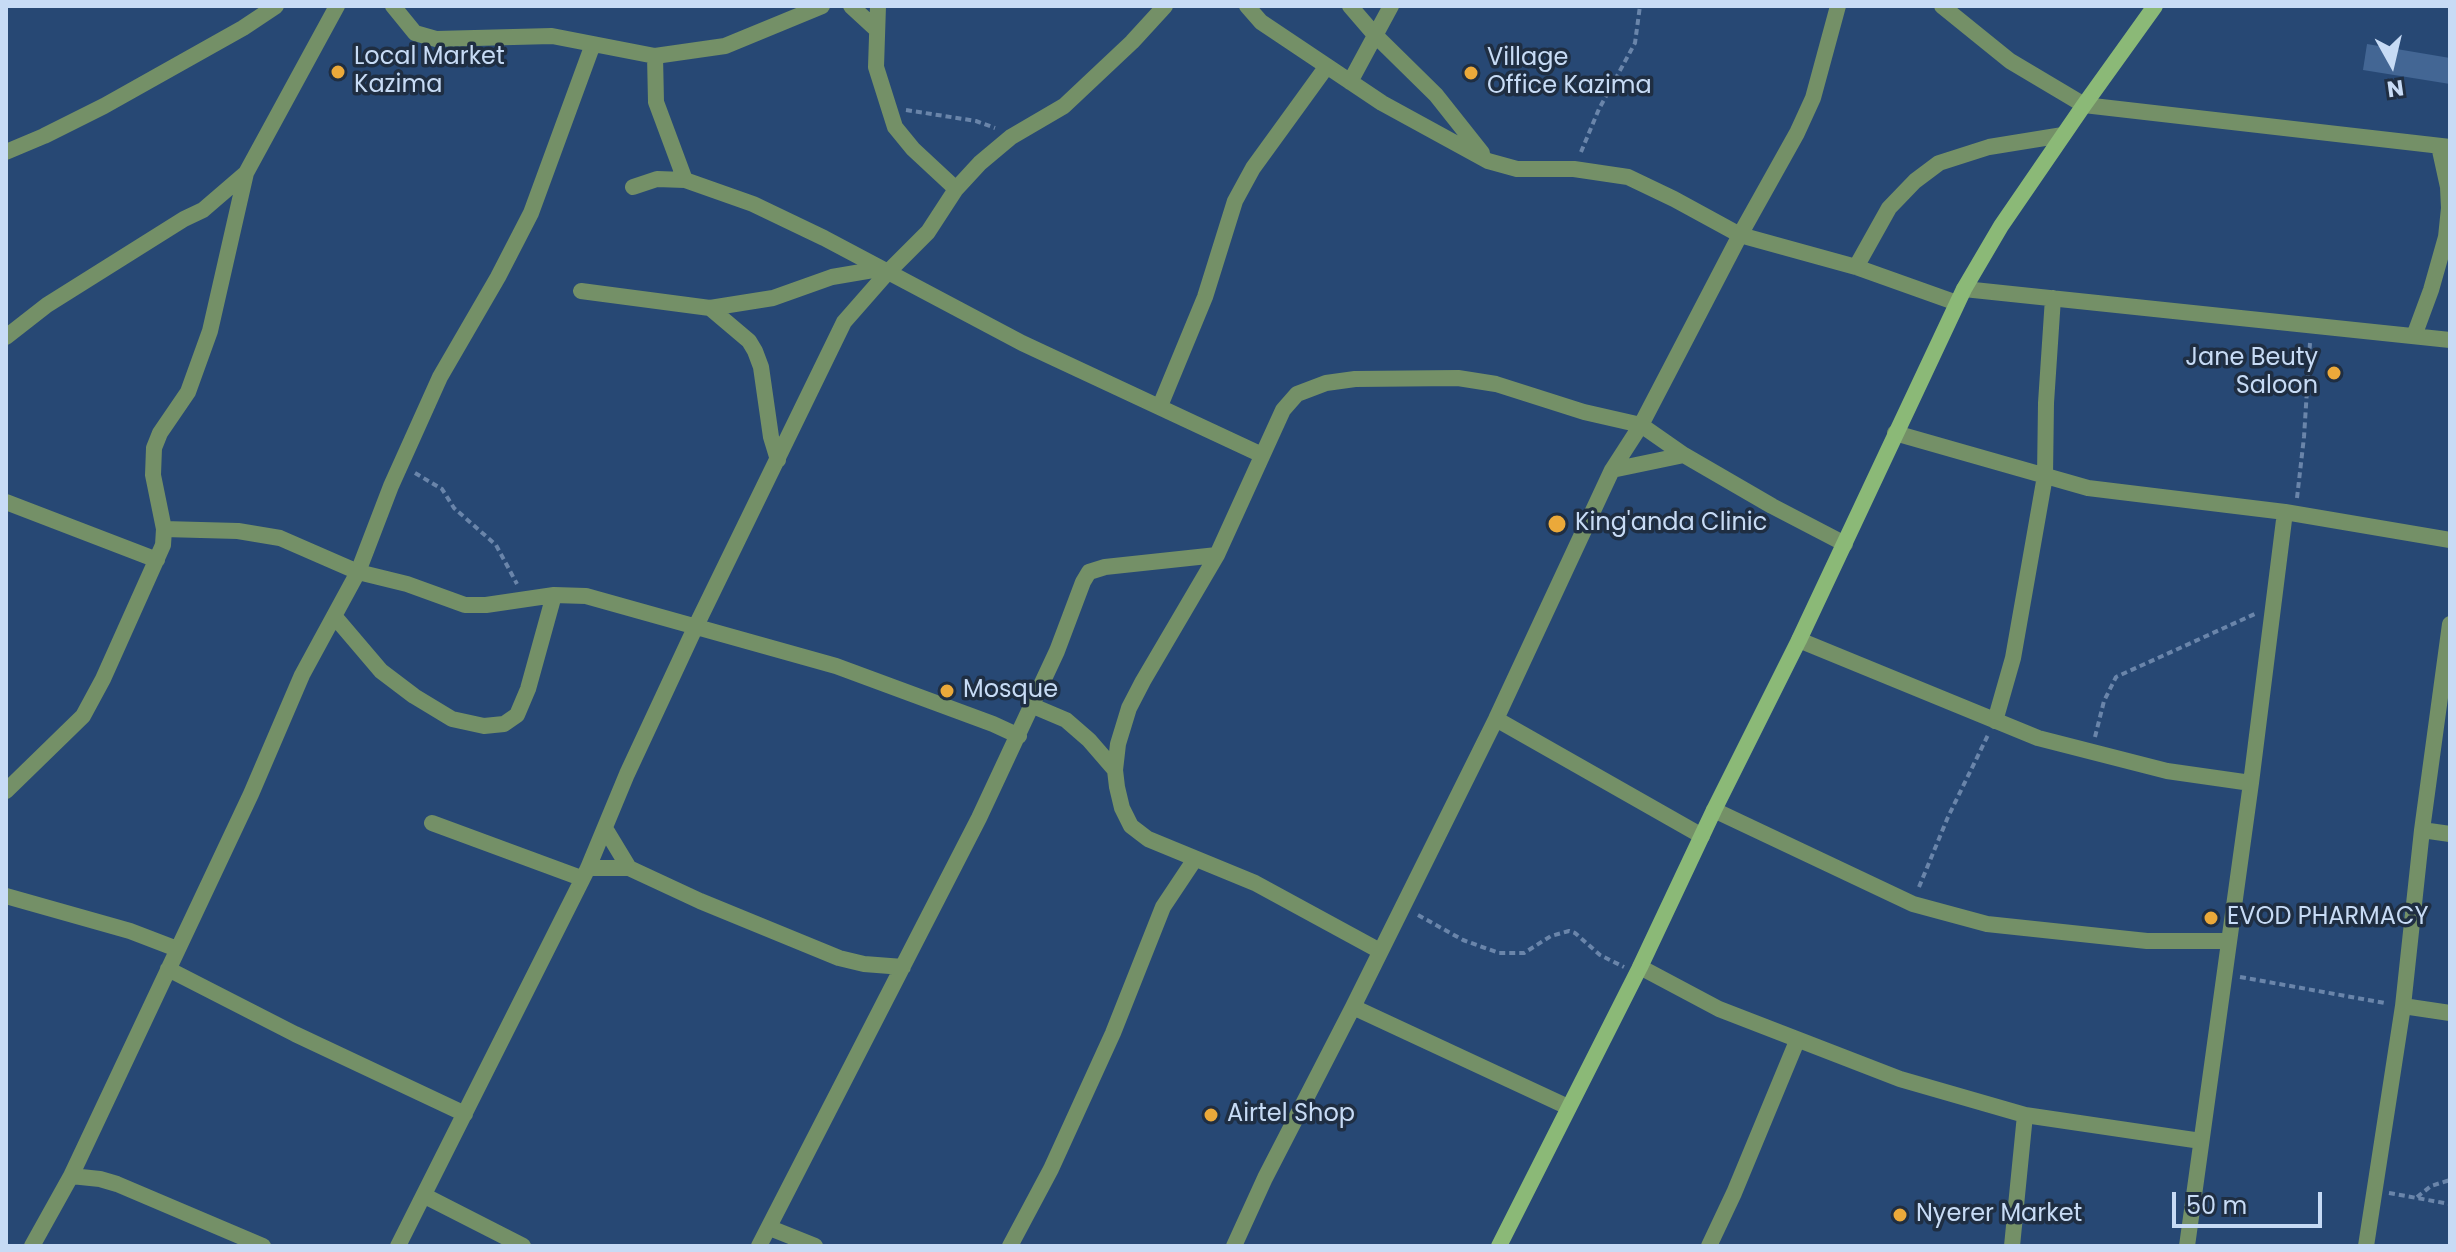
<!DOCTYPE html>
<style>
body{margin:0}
#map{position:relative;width:2456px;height:1252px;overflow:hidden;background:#274874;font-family:Poppins,sans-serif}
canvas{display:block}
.frame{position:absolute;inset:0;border:8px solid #c7dbf5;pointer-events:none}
.north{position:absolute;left:2352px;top:24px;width:80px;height:80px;-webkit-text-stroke:6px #1f2e42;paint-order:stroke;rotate:172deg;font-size:22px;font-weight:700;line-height:32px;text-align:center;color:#c7dbf5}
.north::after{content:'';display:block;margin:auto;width:28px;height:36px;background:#c7dbf5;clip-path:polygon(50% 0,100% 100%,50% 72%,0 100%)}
.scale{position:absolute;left:2172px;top:1192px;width:150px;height:36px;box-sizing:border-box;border:4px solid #c7dbf5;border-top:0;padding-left:10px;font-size:24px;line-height:28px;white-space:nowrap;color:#c7dbf5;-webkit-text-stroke:6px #1f2e42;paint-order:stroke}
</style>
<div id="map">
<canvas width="2456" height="1252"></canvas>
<div class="frame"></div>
<div class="north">N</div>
<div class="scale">50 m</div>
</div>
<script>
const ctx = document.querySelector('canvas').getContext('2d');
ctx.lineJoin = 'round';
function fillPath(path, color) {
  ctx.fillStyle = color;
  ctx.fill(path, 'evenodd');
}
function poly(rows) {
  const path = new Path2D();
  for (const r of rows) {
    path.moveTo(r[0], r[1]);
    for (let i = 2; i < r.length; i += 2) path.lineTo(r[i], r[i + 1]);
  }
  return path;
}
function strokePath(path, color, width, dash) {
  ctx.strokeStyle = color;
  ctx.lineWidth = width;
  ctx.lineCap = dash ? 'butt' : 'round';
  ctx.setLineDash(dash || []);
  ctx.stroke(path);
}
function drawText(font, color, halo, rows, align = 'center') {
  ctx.font = font + ' Poppins,sans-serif';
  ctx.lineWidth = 7;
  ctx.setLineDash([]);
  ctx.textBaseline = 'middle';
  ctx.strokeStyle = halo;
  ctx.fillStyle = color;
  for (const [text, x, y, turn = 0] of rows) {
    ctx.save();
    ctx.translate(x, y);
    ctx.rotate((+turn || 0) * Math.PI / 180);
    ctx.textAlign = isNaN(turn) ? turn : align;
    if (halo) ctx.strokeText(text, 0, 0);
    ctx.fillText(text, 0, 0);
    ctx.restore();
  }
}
const building = poly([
 [2367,44,2450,58,2450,84,2363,70]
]);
const path = poly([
 [906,110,976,121,995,128],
 [1581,152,1599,109,1635,43,1640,6],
 [415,473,442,489,454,508,496,545,517,584],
 [2297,498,2304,437,2310,343],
 [2095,737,2104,701,2116,677,2257,613],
 [1919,887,1948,817,1988,735],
 [1418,915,1463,940,1499,953,1524,953,1551,936,1569,931,1575,933,1600,955,1624,967],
 [2240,977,2385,1003],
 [2389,1193,2450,1204],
 [2417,1197,2431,1186,2450,1180]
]);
const street = poly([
 [393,6,415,33,436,39,552,36,655,56,725,46,822,6],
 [851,6,876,29],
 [878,6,876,67,895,127,913,149,956,189],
 [1247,6,1261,22,1382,103,1488,161,1517,169,1574,169,1628,177,1674,199,1740,235,1856,267,1957,303],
 [1350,6,1375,35,1436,95,1482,153],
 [1942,6,2010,61,2084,105,2450,147],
 [655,56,656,102,685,180],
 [1350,82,1391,6],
 [6,152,44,136,104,106,243,28,276,6],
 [633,187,657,179,685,180,753,204,824,238,1022,343,1262,455],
 [1856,267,1889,208,1915,181,1939,163,1989,147,2063,135],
 [1964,289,2450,340],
 [581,291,710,308,773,298,832,277,879,269],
 [710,308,749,341,755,351,761,367,771,437,778,460],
 [2414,336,2431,290,2446,237,2449,208,2448,187,2439,146],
 [6,337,47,305,184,219,203,210,246,173,337,6],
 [1160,406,1205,297,1235,201,1253,168,1327,66],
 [1895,433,2088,488,2285,512,2450,540],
 [1612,470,1684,455],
 [6,502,157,560],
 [164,529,238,531,280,538,358,572,407,584,465,605,486,605,554,595,586,596,836,666,993,724,1019,736],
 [335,617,381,671,414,696,452,719,484,726,504,724,517,715,528,689,554,595],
 [1799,640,2038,738,2167,771,2251,783],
 [1033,706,1066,720,1089,740,1115,770],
 [1496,719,1702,836],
 [1995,721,2013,658,2045,476,2046,403,2053,298],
 [6,791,83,716,103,679,163,545,164,529,153,475,154,448,160,433,188,392,210,331,246,173],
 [1714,810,1913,904,1987,924,2147,941,2229,941],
 [432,823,581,878],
 [606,830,629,868],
 [2422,830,2450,834],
 [588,868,629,868,700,901,839,958,864,964,903,967],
 [6,896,130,931,177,949],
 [1380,951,1255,883,1148,839,1131,826,1122,808,1117,787,1115,770,1118,744,1129,708,1143,681,1217,555,1283,410,1297,394,1326,383,1355,379,1458,378,1496,384,1584,412,1641,425,1684,455,1772,506,1845,544],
 [1640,967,1719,1009,1900,1079,2025,1115,2201,1141],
 [168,969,295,1034,465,1114],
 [2403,1006,2450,1013],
 [1353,1007,1568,1107],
 [71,1176,100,1179,117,1184,263,1246],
 [425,1196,523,1246],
 [770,1228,815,1246],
 [32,1246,71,1176,251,794,302,675,358,572,391,486,440,377,498,277,531,213,593,44],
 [398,1246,588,868,627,774,695,628,844,322,887,273,928,232,956,189,980,163,1011,137,1064,106,1132,42,1165,6],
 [759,1246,979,818,1057,651,1083,582,1089,572,1105,567,1217,555],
 [1010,1246,1051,1169,1113,1033,1163,907,1195,859],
 [1234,1246,1265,1178,1353,1007,1496,719,1612,470,1641,425,1740,235,1797,133,1813,98,1838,6],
 [1709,1246,1734,1193,1797,1041],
 [2012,1246,2025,1115],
 [2187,1246,2251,783,2285,512],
 [2366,1246,2403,1006,2422,830,2450,624]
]);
const secondary = poly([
 [1499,1246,1640,967,1714,810,1799,640,1964,289,2001,226,2084,105,2155,6]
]);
const markers = [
 [338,72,8,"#eba93a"],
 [1471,73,8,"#eba93a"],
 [2334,373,8,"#eba93a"],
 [1557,524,10,"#eba93a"],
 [947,691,8,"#eba93a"],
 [2211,918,8,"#eba93a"],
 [1211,1115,8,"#eba93a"],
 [1900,1215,8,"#eba93a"]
];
const poiNames = [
 ["Local Market",354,58],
 ["Kazima",354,86],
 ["Village",1487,59],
 ["Office Kazima",1487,87],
 ["Jane Beuty",2318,359,"right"],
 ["Saloon",2318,387,"right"],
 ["King'anda Clinic",1575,524],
 ["Mosque",963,691],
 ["EVOD PHARMACY",2227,918],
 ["Airtel Shop",1227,1115],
 ["Nyerer Market",1916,1215]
];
fillPath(building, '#436694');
strokePath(path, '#6a85aa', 4, [6, 4]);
strokePath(street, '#749067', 16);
strokePath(secondary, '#8bb977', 16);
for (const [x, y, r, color] of markers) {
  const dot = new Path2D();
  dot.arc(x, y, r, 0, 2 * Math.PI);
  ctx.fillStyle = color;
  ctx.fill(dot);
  strokePath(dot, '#1f2e42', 3);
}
drawText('24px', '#c7dbf5', '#1f2e42', poiNames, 'left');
</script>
